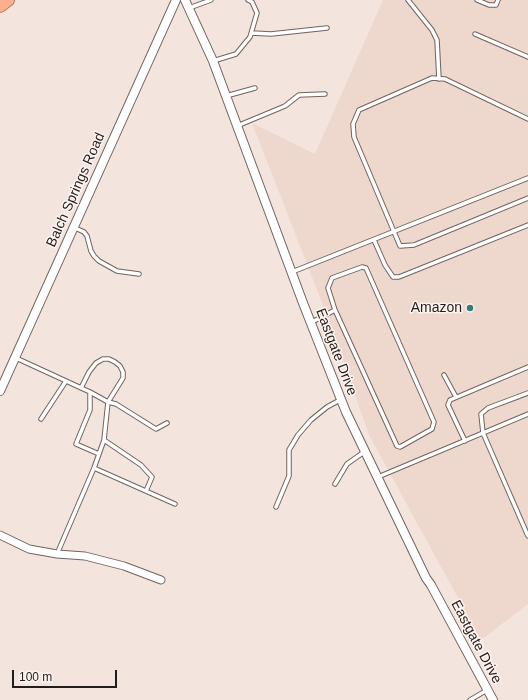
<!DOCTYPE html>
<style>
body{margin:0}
#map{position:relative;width:528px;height:700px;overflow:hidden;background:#f4e4de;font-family:Arial,sans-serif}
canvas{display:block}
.scale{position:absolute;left:12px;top:670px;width:105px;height:18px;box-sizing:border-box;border:2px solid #221d1b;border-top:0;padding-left:5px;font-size:12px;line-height:14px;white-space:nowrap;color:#221d1b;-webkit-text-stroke:3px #fdf3ef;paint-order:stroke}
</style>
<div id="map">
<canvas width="528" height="700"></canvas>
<div class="scale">100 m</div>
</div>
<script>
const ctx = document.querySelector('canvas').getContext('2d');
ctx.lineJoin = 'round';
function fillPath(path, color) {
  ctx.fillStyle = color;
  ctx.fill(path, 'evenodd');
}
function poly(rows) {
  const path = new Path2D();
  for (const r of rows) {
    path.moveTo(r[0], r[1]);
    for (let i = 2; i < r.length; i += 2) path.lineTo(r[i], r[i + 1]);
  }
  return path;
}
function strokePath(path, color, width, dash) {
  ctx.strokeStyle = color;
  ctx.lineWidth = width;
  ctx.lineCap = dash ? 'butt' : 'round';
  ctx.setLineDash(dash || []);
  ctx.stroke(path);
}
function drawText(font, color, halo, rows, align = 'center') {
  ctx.font = font + ' Arial,sans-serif';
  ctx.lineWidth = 3;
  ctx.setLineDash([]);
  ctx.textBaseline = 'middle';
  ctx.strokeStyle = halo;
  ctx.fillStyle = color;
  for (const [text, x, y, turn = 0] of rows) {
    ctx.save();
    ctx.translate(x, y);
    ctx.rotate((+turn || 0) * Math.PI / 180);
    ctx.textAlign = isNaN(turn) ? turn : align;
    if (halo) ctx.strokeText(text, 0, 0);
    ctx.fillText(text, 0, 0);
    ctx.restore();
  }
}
const built = poly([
 [383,0,528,0,528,604,481,640,369,435,328,318,252,123,315,154]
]);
const service = poly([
 [408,0,432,30,437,40,439,79],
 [477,0,489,5,496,5,498,0],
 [189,8,211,0],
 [252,33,271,34,327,28],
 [475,34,528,57],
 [213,61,236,54,250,37,257,13,252,2,248,0],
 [226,96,255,88],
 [528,119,445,79,432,78,359,110,353,124,354,137,400,246,414,245,528,198],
 [237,126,285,106,299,95,325,94],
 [73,227,84,232,87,236,91,251,94,256,99,261,117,271,139,274],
 [374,240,385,265,393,277,399,277,528,225],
 [292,272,528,178],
 [312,322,335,310,328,288,332,278,362,267,366,268,434,422,432,429,400,447,397,446,335,310],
 [16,358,90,392,108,402,116,404,156,429,167,423],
 [444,375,456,397],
 [90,392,90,410,76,444,99,454],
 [528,393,488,408,481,414,483,433,528,536],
 [41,419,66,381],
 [104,440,141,465,152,477,146,491],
 [465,441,448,405,450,400,528,367],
 [94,468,175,504],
 [378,477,528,414],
 [335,484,347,464,364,452],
 [276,507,289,476,289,450,298,435,311,420,327,407,340,400],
 [57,554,94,468,104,440,108,402,123,378,123,372,120,366,115,362,109,359,103,359,96,363,89,372,81,388],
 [470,700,487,690]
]);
const minor = poly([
 [0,535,29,549,57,554,85,556,124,566,161,580]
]);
const tertiary = poly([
 [185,0,213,61,303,303,346,412,426,578,431,585,493,700],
 [0,391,176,0]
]);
const motorway = poly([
 [0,6,8,0]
]);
const markers = [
 [470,308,4,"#337c7a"]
];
const streetNames = [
 ["Balch Springs Road",76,190,-66],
 ["Eastgate Drive",336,352,69],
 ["Eastgate Drive",476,642,62]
];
const poiNames = [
 ["Amazon",462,308]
];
fillPath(built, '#eed7cd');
strokePath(service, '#71635e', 5.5);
strokePath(minor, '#71635e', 9);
strokePath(tertiary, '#71635e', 10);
strokePath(motorway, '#b27b66', 14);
strokePath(service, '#fff', 3.5);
strokePath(minor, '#fff', 7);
strokePath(tertiary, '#fff', 8);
strokePath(motorway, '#ffae8e', 12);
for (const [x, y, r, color] of markers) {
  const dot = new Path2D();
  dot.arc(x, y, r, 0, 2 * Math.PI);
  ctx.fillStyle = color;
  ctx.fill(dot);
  strokePath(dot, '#fdf3ef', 1.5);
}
drawText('14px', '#221d1b', '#fdf3ef', streetNames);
drawText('14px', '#221d1b', '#fdf3ef', poiNames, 'right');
</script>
